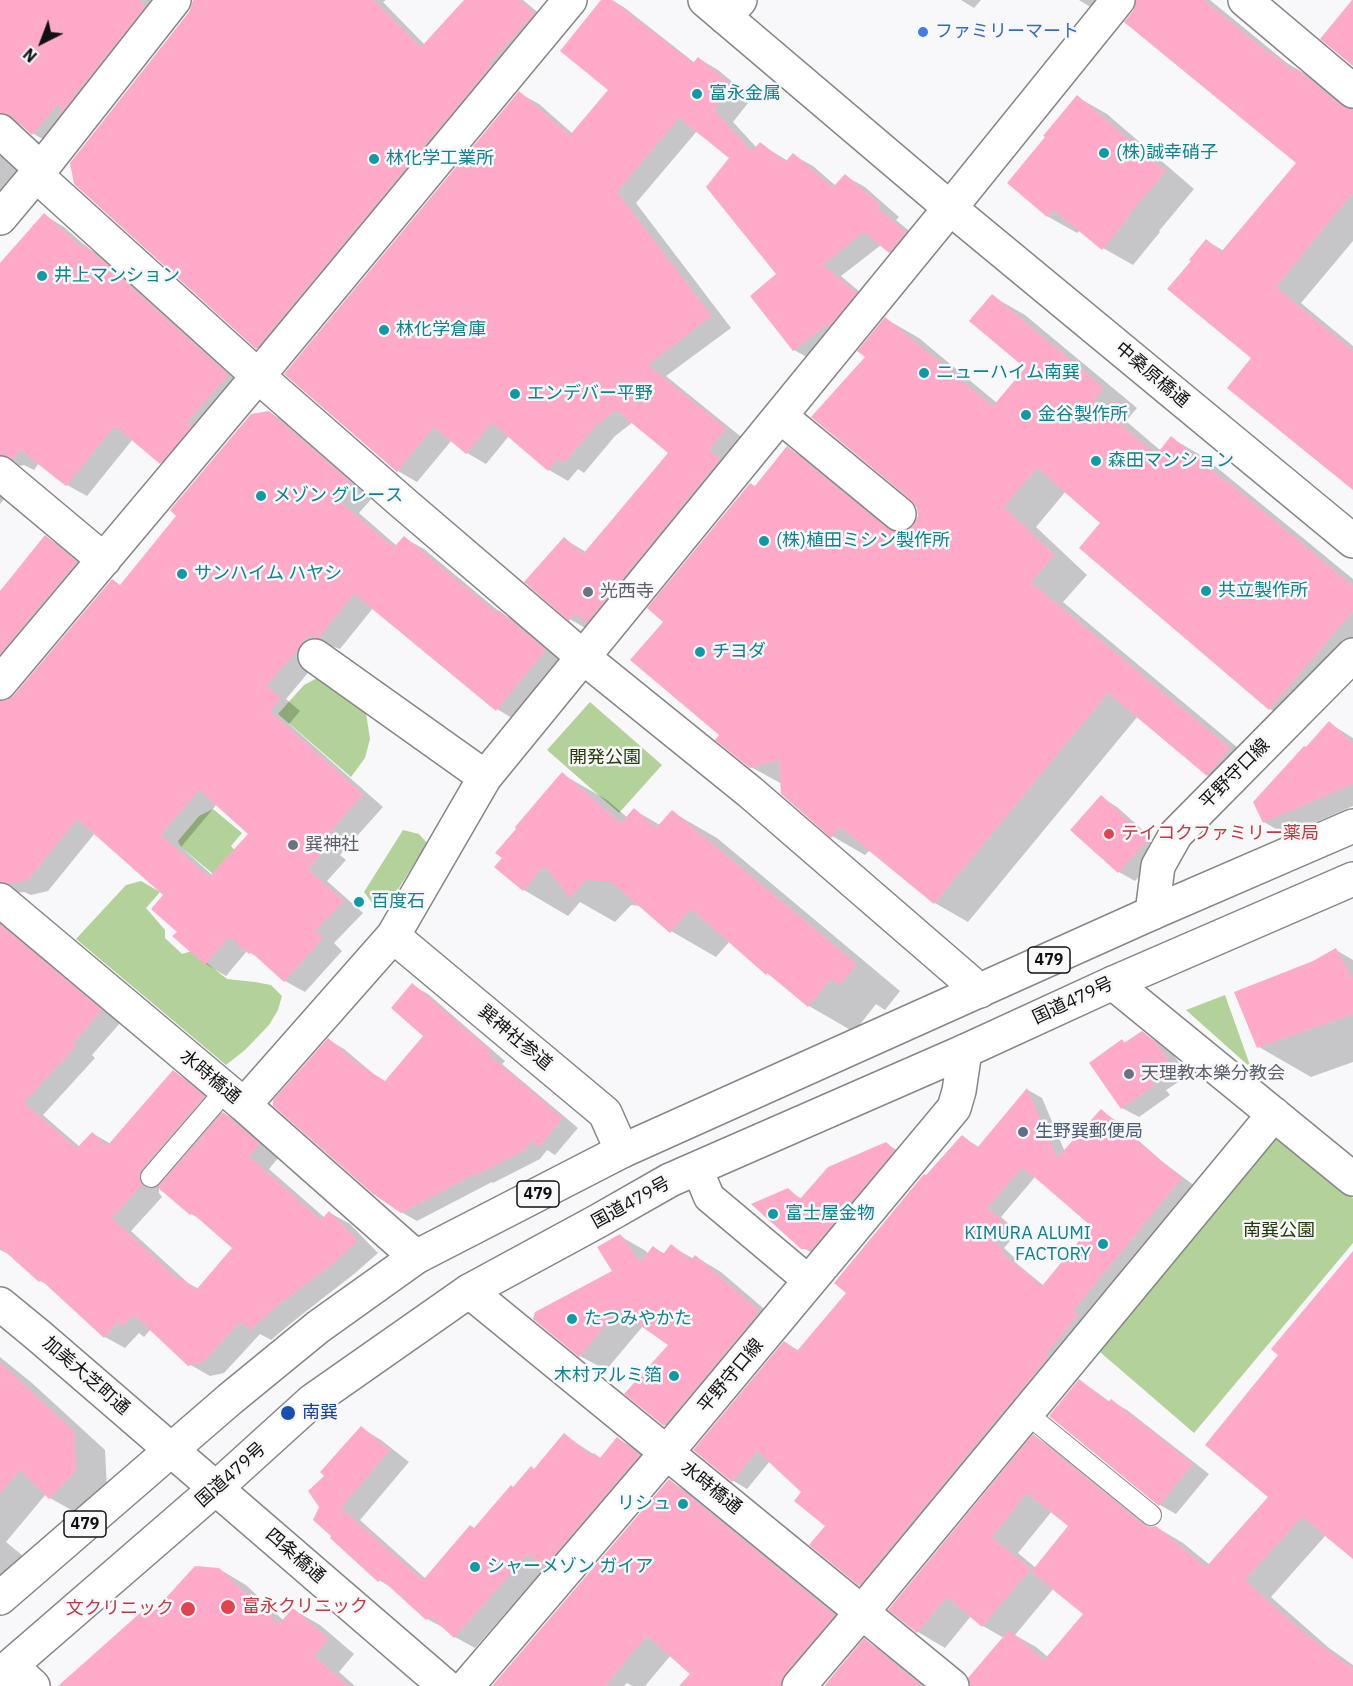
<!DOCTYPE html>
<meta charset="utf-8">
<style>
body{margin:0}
#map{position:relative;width:1353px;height:1686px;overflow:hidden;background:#f8f8fa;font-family:"IBM Plex Sans",sans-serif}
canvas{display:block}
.north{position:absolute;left:12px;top:12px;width:60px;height:60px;-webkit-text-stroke:4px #f8f8fa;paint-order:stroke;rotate:222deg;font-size:16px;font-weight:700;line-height:24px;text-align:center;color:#111}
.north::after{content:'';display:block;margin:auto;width:21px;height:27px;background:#111;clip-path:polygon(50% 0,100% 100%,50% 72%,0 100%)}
</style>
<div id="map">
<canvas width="1353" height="1686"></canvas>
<div class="north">N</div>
</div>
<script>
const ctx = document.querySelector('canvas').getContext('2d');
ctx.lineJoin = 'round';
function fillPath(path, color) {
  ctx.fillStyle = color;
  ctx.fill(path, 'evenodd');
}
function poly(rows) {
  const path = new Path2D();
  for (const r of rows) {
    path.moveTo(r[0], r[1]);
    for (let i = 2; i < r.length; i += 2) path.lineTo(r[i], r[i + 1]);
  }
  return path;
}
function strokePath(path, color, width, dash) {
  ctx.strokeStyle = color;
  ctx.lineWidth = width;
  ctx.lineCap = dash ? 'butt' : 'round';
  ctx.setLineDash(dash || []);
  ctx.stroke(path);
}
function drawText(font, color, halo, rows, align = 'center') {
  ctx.font = font + ' "IBM Plex Sans","Noto Sans JP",sans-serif';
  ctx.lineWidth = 5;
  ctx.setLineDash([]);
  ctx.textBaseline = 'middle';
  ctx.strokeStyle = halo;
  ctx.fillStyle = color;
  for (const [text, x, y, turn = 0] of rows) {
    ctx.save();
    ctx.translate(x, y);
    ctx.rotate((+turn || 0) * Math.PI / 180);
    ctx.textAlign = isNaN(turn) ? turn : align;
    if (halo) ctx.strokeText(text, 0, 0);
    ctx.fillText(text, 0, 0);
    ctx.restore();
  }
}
const green = poly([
 [319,677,366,713,370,739,365,758,351,777,278,714,304,685],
 [590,702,662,765,619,813,547,750],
 [213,809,242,833,231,846,241,858,219,879,181,847,178,841,199,816],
 [403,830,419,834,427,843,392,899,385,904,373,904,364,892],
 [141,881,160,892,146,908,165,930,165,938,182,954,192,951,227,979,255,982,271,985,282,996,278,1010,269,1025,245,1050,226,1065,76,939,126,885],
 [1225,995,1251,1068,1186,1010],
 [1274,1134,1353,1198,1353,1243,1194,1433,1100,1352]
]);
const shadow = poly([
 [0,0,179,0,53,145,32,133,22,124,16,124,26,176,0,205],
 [194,0,386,0,383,2,425,45,466,0,523,0,554,26,277,359,257,348,190,12],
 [603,0,612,0,625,8,695,63,698,58,718,70,752,98,733,122,757,148,760,144,788,161,793,155,813,166,836,186,845,176,865,187,899,217,896,220,925,244,909,263,890,252,881,245,841,276,875,305,814,361,794,350,778,275,731,158,697,131,636,203,731,328,666,376,745,440,590,631,570,619,564,539,586,552,670,452,633,422,615,436,584,473,578,469,568,481,549,470,509,436,486,464,467,453,452,440,417,482,398,471,286,374,519,93,539,104,573,134,610,90],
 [961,0,981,0,974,8],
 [1079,0,1135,0,1111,20],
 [1138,0,1210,0,1287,63,1323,85,1353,110,1353,241,1301,303,1353,346,1353,489,1253,358,1207,241,1224,251,1298,163,1134,13],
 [1077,97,1107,114,1194,189,1159,231,1160,232,1133,265,1103,248,1080,230,1077,233,1047,216,1047,137],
 [44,215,64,227,88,248,105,258,248,387,181,474,161,462,133,439,87,496,67,485,39,463,34,470,24,465,14,467,6,497,0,504,0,265],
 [992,296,1025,315,1137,408,1126,421,1161,451,1171,438,1204,457,1353,579,1353,669,1303,728,1270,709,1081,548,1103,523,1066,491,1036,527,1087,575,1063,602,1262,768,1241,794,1208,775,1138,716,968,922,935,903,870,850,865,855,832,836,782,793,782,784,751,767,721,735,665,622,755,487,787,448,820,467,901,534,906,533,914,527,919,517,918,507,867,357,886,319,919,338,997,403,1027,368],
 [269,412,289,424,373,497,359,513,397,546,404,538,424,549,501,613,520,624,565,662,517,721,497,709,373,608,340,649,331,646,320,656,318,661,286,699,300,711,289,724,383,807,340,855,346,860,327,881,363,913,334,943,342,951,305,992,285,981,264,961,247,951,226,976,206,964,175,936,179,931,165,895,95,833,48,891,31,895,24,892,15,893,121,1022,92,1055,95,1058,43,1115,80,1147,92,1133,111,1144,173,1072,194,1084,224,1109,221,1112,244,1125,279,1157,269,1169,325,1218,330,1213,350,1224,378,1253,354,1274,295,1320,271,1340,260,1334,224,1373,210,1376,189,1364,151,1329,144,1337,139,1333,125,1348,105,1337,50,1286,40,1281,11,1255,0,1250,0,593,46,537,66,549,96,575,2,691,2,703,15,696,122,586],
 [217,804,250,834,212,875,181,847],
 [159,1186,191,1214,205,1222,234,1248,199,1289,188,1283,131,1231,162,1197,159,1193],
 [1329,723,1353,738,1353,806,1286,835,1264,822,1306,749],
 [562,774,607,800,628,818,634,810,660,825,672,812,717,838,900,991,885,1010,876,1004,854,1032,809,1006,777,979,767,973,730,941,716,957,671,931,641,906,631,905,615,922,580,902,568,916,524,890,496,867],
 [1101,797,1117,807,1164,849,1135,881,1119,872,1072,829],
 [1336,950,1353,960,1353,1062,1311,1077,1259,1047],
 [412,985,428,994,505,1061,502,1064,578,1128,555,1155,547,1150,540,1159,493,1183,492,1182,417,1221,401,1212,329,1040,344,1049,375,1075,386,1082,426,1035],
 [1142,1033,1159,1043,1173,1054,1188,1076,1166,1090,1170,1095,1139,1117,1122,1108,1122,1041,1126,1043],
 [1028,1090,1042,1098,1065,1152,1101,1111,1115,1120,1163,1162,1196,1187,875,1593,860,1585,811,1545,827,1526,803,1492,770,1461,747,1489,732,1480,785,1342,799,1351,848,1293,926,1177,962,1136,980,1148],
 [1035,1177,1093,1226,1044,1286,1015,1262,1017,1260,1004,1248,1018,1232,1001,1217],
 [886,1144,910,1157,825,1261,802,1247,787,1190,802,1199],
 [620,1236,646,1251,648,1254,654,1248,665,1254,671,1246,694,1259,696,1257,721,1272,783,1325,691,1440,665,1425,626,1394,670,1345,643,1326,606,1370,580,1356,614,1272],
 [1353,1252,1353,1558,1326,1535,1271,1597,1329,1648,1353,1665,1353,1686,971,1686,1004,1638,983,1626,971,1616,945,1648,918,1632,890,1609,1034,1436,1060,1452,1153,1528,1156,1527,1183,1543,1210,1565,1270,1497,1280,1355],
 [1052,1511,1070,1526,1036,1568,1018,1553],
 [1054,1588,1085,1613,1048,1657,1036,1647,1015,1635],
 [0,1357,32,1383,105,1450,107,1489,82,1516,50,1498,46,1494,6,1542,23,1556,0,1582],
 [1079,1381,1095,1391,1110,1402,1111,1401,1127,1410,1209,1474,1176,1514,1160,1505,1051,1416],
 [361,1428,381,1440,409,1462,360,1520,426,1579,514,1489,535,1470,564,1435,601,1459,618,1439,638,1450,659,1467,564,1578,546,1567,475,1648,455,1637,448,1630,427,1619,395,1590,379,1580,321,1507,326,1476],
 [669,1481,696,1496,861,1631,814,1686,681,1686,692,1674,671,1655,645,1686,633,1686,627,1683,624,1686,505,1686],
 [219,1569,246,1585,284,1621,294,1610,320,1625,354,1654,339,1672,355,1686,61,1686,148,1607,155,1612],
 [864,1640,891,1656,928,1686,826,1686]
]);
const building = poly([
 [0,0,139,0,146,6,61,113,59,103,32,135,12,117,5,113,0,113],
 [193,0,374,0,421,47,464,0,519,0,535,13,489,64,491,66,256,349,74,184,70,163,189,12],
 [601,0,612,0,693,63,698,57,733,86,714,110,752,151,760,142,785,162,793,153,833,187,845,174,881,205,878,208,906,232,889,253,864,232,823,265,857,293,829,327,827,325,793,351,750,296,776,274,706,187,729,158,679,118,617,192,712,316,648,365,726,428,709,450,720,459,587,623,575,613,569,621,524,582,564,537,583,554,668,453,616,410,596,426,564,463,558,458,548,471,492,423,466,454,434,427,397,472,284,374,519,91,570,135,608,90,560,51],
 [1136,0,1204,0,1270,54,1271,53,1293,71,1296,68,1341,105,1349,109,1353,109,1353,193,1276,287,1353,351,1353,490,1227,388,1251,358,1167,289,1191,261,1189,260,1206,239,1221,252,1296,163,1124,22,1133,11],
 [1352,0,1353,0,1353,66,1320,39],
 [1077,95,1166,171,1130,213,1131,214,1102,250,1053,210,1047,217,1007,183,1045,137,1043,136],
 [44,213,85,250,84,244,229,375,185,425,194,424,160,464,115,426,66,486,20,450,13,459,4,455,0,455,0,263],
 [992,294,1104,388,1094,401,1156,455,1171,436,1226,482,1226,480,1353,586,1353,611,1269,710,1079,548,1100,523,1037,468,1004,507,1055,555,1031,582,1230,748,1207,776,1108,693,934,904,840,827,831,838,781,794,779,760,750,768,715,740,719,735,630,660,663,622,647,608,750,483,755,486,787,446,887,528,897,533,905,532,913,526,918,516,917,508,911,500,811,417,865,357,857,351,885,317,993,406,1025,368,969,321],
 [269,411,353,484,339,501,394,547,404,536,497,613,499,610,546,650,496,711,354,594,319,638,314,638,310,635,300,645,298,650,266,686,281,698,270,711,363,794,321,843,326,848,308,869,344,901,315,931,323,938,284,982,251,952,249,954,229,937,205,965,172,936,177,932,151,909,163,895,77,819,28,880,10,884,0,882,0,701,7,700,14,695,112,579,120,585,176,516,170,510,251,414],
 [199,790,248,834,209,877,161,835],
 [45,535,77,562,0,654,0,591],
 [1329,721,1353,743,1353,784,1263,823,1253,802,1304,746,1306,747],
 [562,772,621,823,634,808,656,828,672,810,857,964,840,985,831,979,808,1007,767,973,766,975,691,909,670,933,611,882,586,880,570,898,544,866,523,891,494,867,502,858,495,853,516,829,515,827],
 [1101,795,1149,839,1118,873,1070,830],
 [0,924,102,1010,73,1043,76,1046,24,1103,77,1148,92,1132,107,1146,173,1070,205,1096,142,1169,139,1175,140,1180,142,1185,112,1218,179,1280,181,1277,196,1290,232,1248,192,1213,190,1215,157,1187,223,1112,260,1144,249,1156,321,1220,329,1211,358,1241,334,1263,275,1308,250,1330,240,1322,203,1362,188,1366,134,1315,123,1326,118,1322,104,1338,41,1280,39,1282,0,1247],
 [1336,948,1353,980,1353,1014,1257,1048,1234,992,1313,961],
 [412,983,491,1051,488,1054,563,1118,539,1147,532,1141,524,1151,476,1175,475,1174,401,1213,373,1194,273,1106,273,1100,328,1038,358,1064,385,1081,423,1036,391,1008],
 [1142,1031,1157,1043,1172,1067,1151,1081,1155,1085,1121,1109,1089,1063,1122,1039,1124,1043],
 [1027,1088,1057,1158,1101,1109,1149,1151,1182,1178,1073,1311,1078,1315,1046,1354,1049,1356,859,1586,809,1545,825,1526,794,1501,801,1492,757,1451,732,1482,693,1450,784,1341,797,1351,846,1293,834,1283,924,1174,926,1175,962,1135,977,1148],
 [1022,1168,1031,1176,1032,1175,1091,1226,1042,1286,1002,1253,1004,1250,990,1239,1005,1223,987,1208],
 [886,1142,895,1150,812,1249,801,1249,751,1204,788,1188,800,1199,828,1167],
 [620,1234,640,1262,653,1246,663,1254,671,1244,691,1260,695,1255,759,1310,754,1315,756,1316,664,1426,624,1394,668,1345,618,1310,579,1357,533,1319,535,1312,612,1271,597,1247],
 [1353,1251,1353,1559,1302,1517,1245,1580,1302,1631,1353,1669,1353,1686,970,1686,968,1678,1009,1630,1044,1660,1083,1614,1031,1572,1068,1526,1027,1493,992,1537,1031,1569,982,1627,947,1597,917,1633,888,1610,1033,1434,1143,1524,1150,1527,1156,1526,1206,1567,1268,1497,1205,1445,1278,1355,1271,1349],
 [0,1362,74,1431,76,1471,49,1499,20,1470,0,1494],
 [1079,1379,1108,1402,1111,1399,1193,1464,1159,1506,1049,1416],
 [361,1426,390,1450,341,1508,423,1580,470,1525,474,1528,511,1485,513,1487,531,1466,534,1469,564,1433,592,1456,594,1453,600,1458,617,1437,640,1455,544,1567,528,1554,454,1638,430,1616,426,1620,381,1579,378,1582,330,1538,331,1536,313,1520,319,1507,308,1491,324,1476,320,1472],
 [669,1479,835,1615,785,1674,781,1682,781,1686,679,1686,690,1674,647,1636,605,1686,492,1686],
 [195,1566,219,1568,279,1624,293,1608,329,1639,314,1656,349,1686,58,1686,148,1606,153,1612],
 [864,1638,922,1686,824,1686]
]);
const service = poly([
 [151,1177,226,1090],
 [1026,1413,1151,1515]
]);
const pedestrian = poly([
 [697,1168,709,1197,809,1281]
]);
const minor = poly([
 [1245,0,1353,91],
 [725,17,740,0],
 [0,131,41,169],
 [36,175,258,376,402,502,583,657,750,792,980,991],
 [0,218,41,169,174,0],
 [780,416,899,514],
 [0,473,104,560],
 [315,656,485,777],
 [0,683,258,376,570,0],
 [0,900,244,1105,416,1257],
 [393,936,605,1113,622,1151],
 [1113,983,1353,1179],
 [244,1105,393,936,485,777,950,208,1118,0],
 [469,1291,952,1686],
 [11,1666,33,1686],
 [799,1686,862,1612,1274,1114]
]);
const tertiary = poly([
 [705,0,950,208,1353,541],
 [0,1304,39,1336,445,1686]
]);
const secondary = poly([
 [1152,913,1158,866,1176,834,1353,655],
 [467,1686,667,1452,954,1108,959,1091,965,1051]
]);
const trunk = poly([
 [0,1598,230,1399,318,1327,416,1257,622,1151,1152,913,1353,826],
 [0,1675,216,1488,312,1401,469,1291,598,1221,670,1180,965,1051,1113,983,1353,879]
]);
const markers = [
 [923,32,6,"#3f7fe0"],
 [697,94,6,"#0f9aa8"],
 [1104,153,6,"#0f9aa8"],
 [374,159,6,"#0f9aa8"],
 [42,276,6,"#0f9aa8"],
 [384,330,6,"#0f9aa8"],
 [924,373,6,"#0f9aa8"],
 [515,394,6,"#0f9aa8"],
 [1026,415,6,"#0f9aa8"],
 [1096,461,6,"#0f9aa8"],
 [261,496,6,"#0f9aa8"],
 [764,541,6,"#0f9aa8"],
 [182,574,6,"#0f9aa8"],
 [1206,591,6,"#0f9aa8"],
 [588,592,6,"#6b7280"],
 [700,652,6,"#0f9aa8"],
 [1109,834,6,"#e0444e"],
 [293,845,6,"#6b7280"],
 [359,902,6,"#0f9aa8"],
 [1129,1074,6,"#6b7280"],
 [1023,1132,6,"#5c6f8a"],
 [773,1214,6,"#0f9aa8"],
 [1103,1244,6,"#0f9aa8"],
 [572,1319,6,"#0f9aa8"],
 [674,1376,6,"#0f9aa8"],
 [288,1413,8,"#1a4fb4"],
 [683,1504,6,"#0f9aa8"],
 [475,1567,6,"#0f9aa8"],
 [228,1607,8,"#e0444e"],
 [188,1609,8,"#e0444e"]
];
const shields = [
 [1049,960,42],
 [538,1194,42],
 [85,1524,42]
];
const shieldNames = [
 ["479",1049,960],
 ["479",538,1194],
 ["479",85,1524]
];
const shopNames = [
 ["ファミリーマート",935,32]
];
const cultureNames = [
 ["富永金属",709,94],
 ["(株)誠幸硝子",1116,153],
 ["林化学工業所",386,159],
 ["井上マンション",54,276],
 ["林化学倉庫",396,330],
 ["ニューハイム南巽",936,373],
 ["エンデバー平野",527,394],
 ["金谷製作所",1038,415],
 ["森田マンション",1108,461],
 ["メゾン グレース",273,496],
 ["(株)植田ミシン製作所",776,541],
 ["サンハイム ハヤシ",194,574],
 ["共立製作所",1218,591],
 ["チヨダ",712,652],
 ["百度石",371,902],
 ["富士屋金物",785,1214],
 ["KIMURA ALUMI",1091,1234,"right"],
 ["FACTORY",1091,1255,"right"],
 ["たつみやかた",584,1319],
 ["木村アルミ箔",662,1376,"right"],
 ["リシュ",671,1504,"right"],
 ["シャーメゾン ガイア",487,1567]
];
const streetNames = [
 ["中桑原橋通",1152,375,40],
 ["平野守口線",1235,774,-45],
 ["国道479号",1073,1001,-25],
 ["巽神社参道",515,1038,40],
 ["水時橋通",210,1077,40],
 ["国道479号",631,1203,-29],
 ["加美大芝町通",86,1376,41],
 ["平野守口線",731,1376,-50],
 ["国道479号",231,1475,-42],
 ["水時橋通",711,1488,39],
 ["四条橋通",295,1556,41]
];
const worshipNames = [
 ["光西寺",600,592],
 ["巽神社",305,845],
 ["天理教本樂分教会",1141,1074]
];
const parkNames = [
 ["開発公園",605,758],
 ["南巽公園",1279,1231]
];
const healthNames = [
 ["テイコクファミリー薬局",1121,834],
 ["富永クリニック",242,1607],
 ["文クリニック",174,1609,"right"]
];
const serviceNames = [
 ["生野巽郵便局",1035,1132]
];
const transitNames = [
 ["南巽",302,1413]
];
fillPath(green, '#b2d299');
fillPath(shadow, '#0003');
fillPath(building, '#feaac8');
strokePath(service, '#858687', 22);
strokePath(pedestrian, '#858687', 33);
strokePath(minor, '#858687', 36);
strokePath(tertiary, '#858687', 36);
strokePath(secondary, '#858687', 36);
strokePath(trunk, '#858687', 36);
strokePath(service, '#fff', 20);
strokePath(pedestrian, '#fff', 30);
strokePath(minor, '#fff', 33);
strokePath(tertiary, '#fff', 33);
strokePath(secondary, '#fff', 33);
strokePath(trunk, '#fff', 33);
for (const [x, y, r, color] of markers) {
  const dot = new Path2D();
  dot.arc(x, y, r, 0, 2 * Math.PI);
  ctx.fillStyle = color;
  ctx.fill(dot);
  strokePath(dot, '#f8f8fa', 2);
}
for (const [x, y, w] of shields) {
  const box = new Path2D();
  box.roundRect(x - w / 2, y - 13, w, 26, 4.5);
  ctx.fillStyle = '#f8f8fa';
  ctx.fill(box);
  strokePath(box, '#111', 1.5);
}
drawText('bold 16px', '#111', null, shieldNames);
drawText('18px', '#366cbe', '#f8f8fa', shopNames, 'left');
drawText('18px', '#0d838f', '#f8f8fa', cultureNames, 'left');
drawText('18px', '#111', '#f8f8fa', streetNames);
drawText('18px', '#5b616d', '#f8f8fa', worshipNames, 'left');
drawText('18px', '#233b08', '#f8f8fa', parkNames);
drawText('18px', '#be3a42', '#f8f8fa', healthNames, 'left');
drawText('18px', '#4e5e75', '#f8f8fa', serviceNames, 'left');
drawText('18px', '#164399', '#f8f8fa', transitNames, 'left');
</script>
